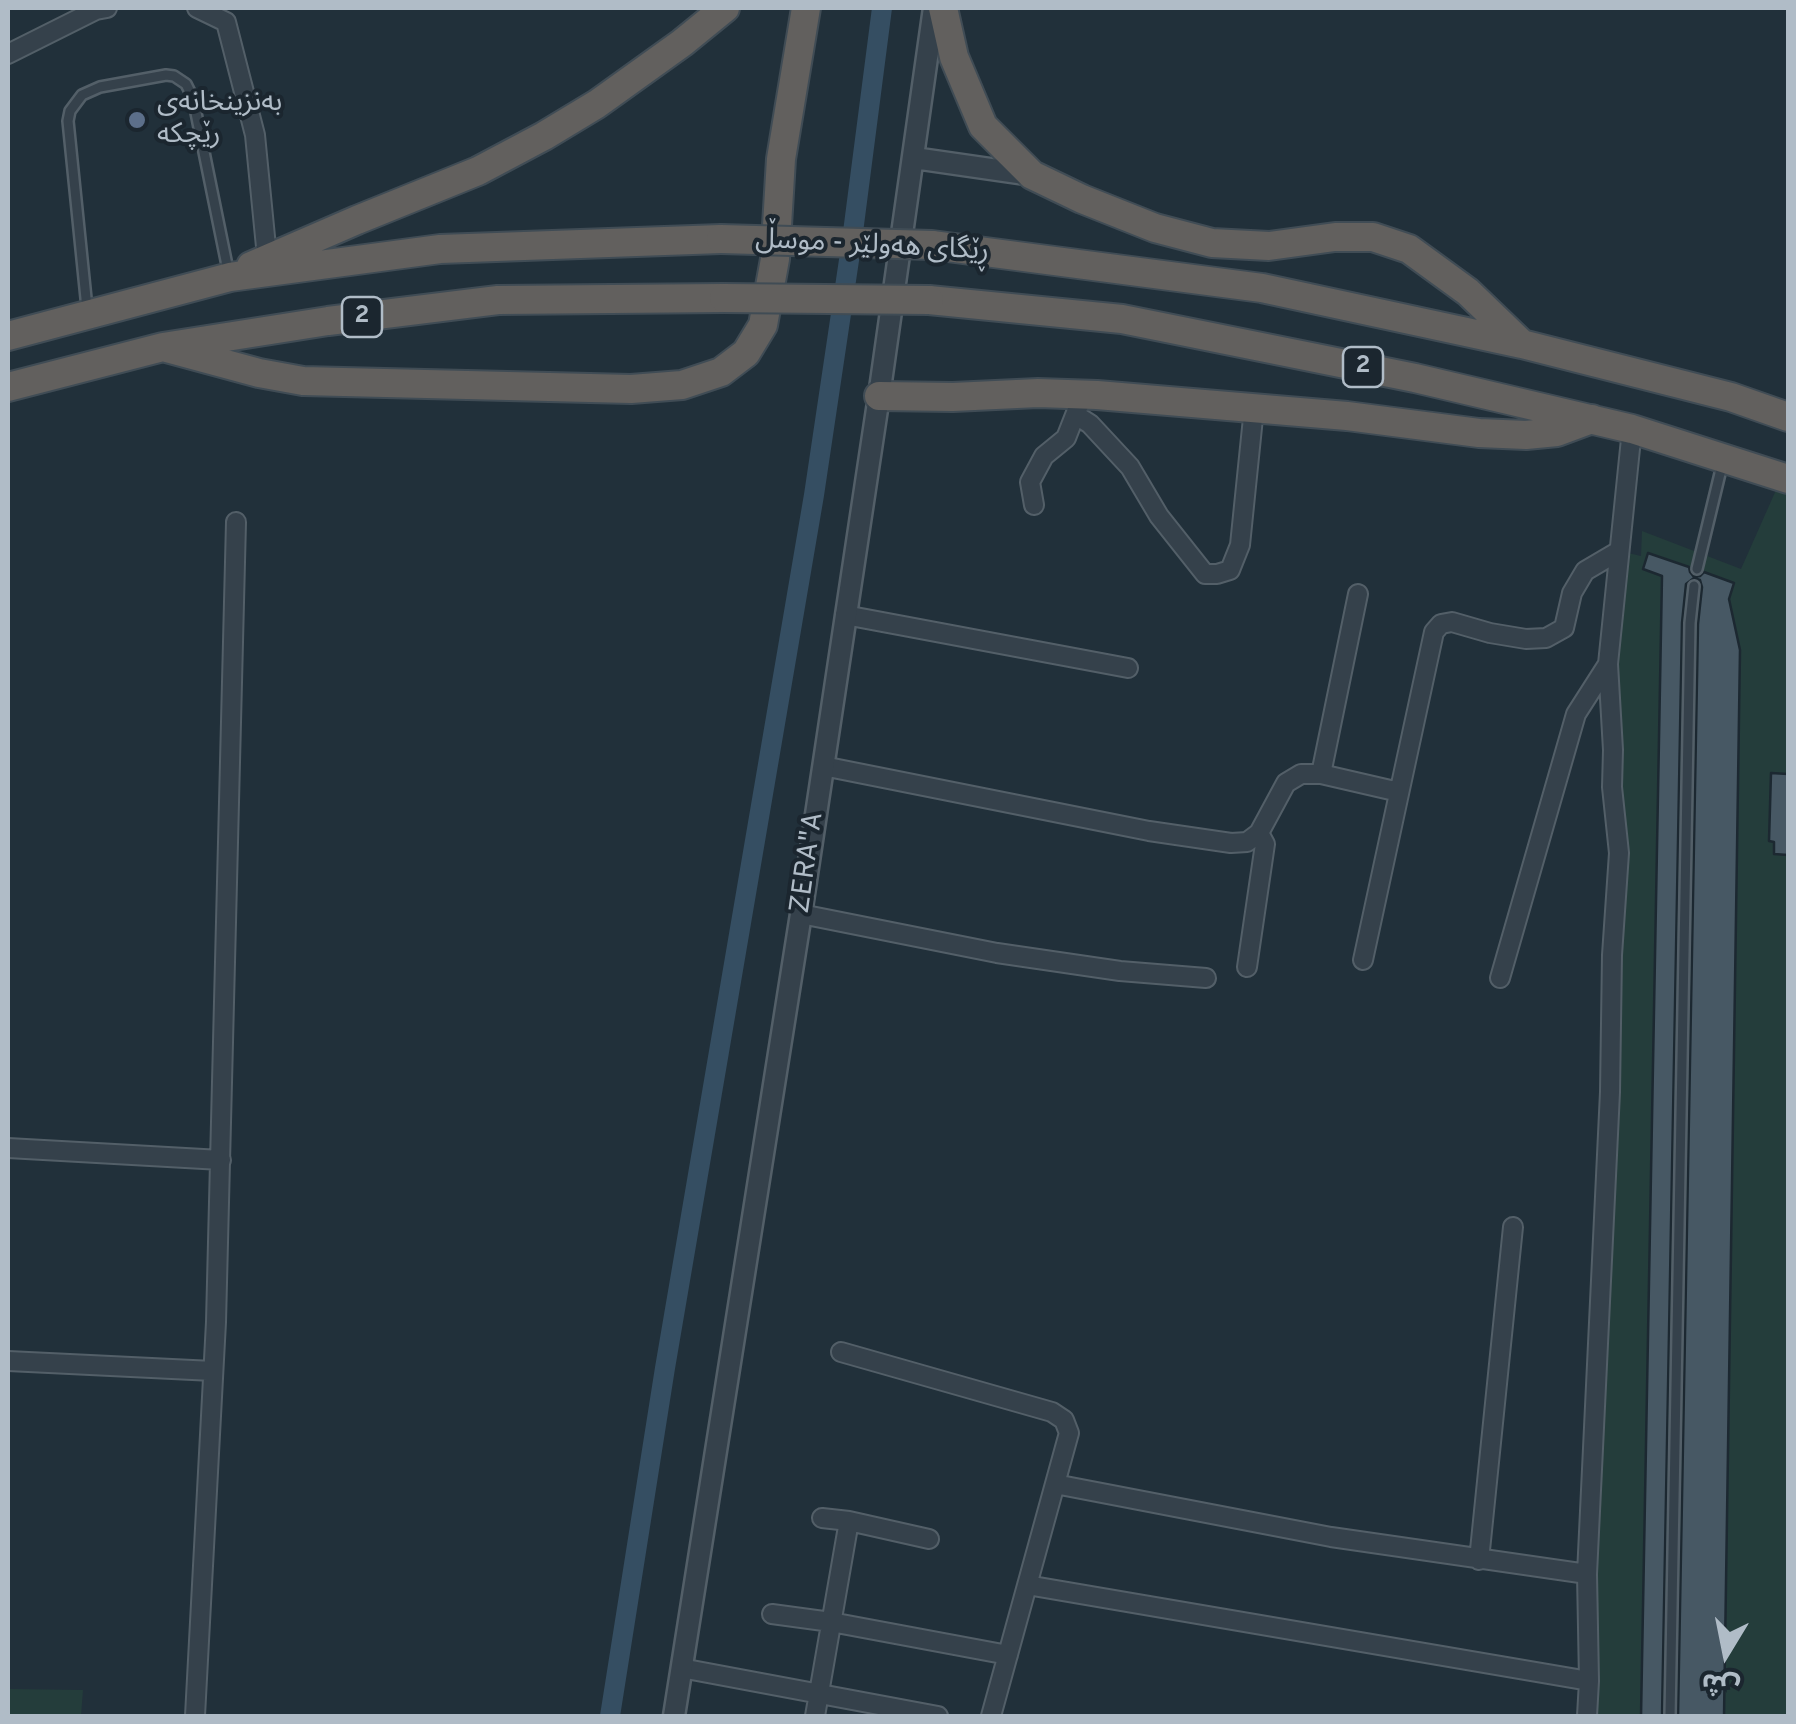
<!DOCTYPE html>
<meta charset="utf-8">
<style>
body{margin:0}
#map{position:relative;width:1796px;height:1724px;overflow:hidden;background:#21303a;font-family:Overpass,"Noto Sans Arabic",sans-serif}
canvas{display:block}
.frame{position:absolute;inset:0;border:10px solid #b0bcc7;pointer-events:none}
.north{position:absolute;left:1676px;top:1604px;width:100px;height:100px;-webkit-text-stroke:8px #1b262f;paint-order:stroke;rotate:190deg;font-size:28px;font-weight:700;line-height:40px;text-align:center;color:#b0bcc7}
.north::after{content:'';display:block;margin:auto;width:35px;height:45px;background:#b0bcc7;clip-path:polygon(50% 0,100% 100%,50% 72%,0 100%)}
</style>
<div id="map">
<canvas width="1796" height="1724"></canvas>
<div class="frame"></div>
<div class="north">ش</div>
</div>
<script>
const ctx = document.querySelector('canvas').getContext('2d');
ctx.lineJoin = 'round';
function fillPath(path, color) {
  ctx.fillStyle = color;
  ctx.fill(path, 'evenodd');
}
function poly(rows) {
  const path = new Path2D();
  for (const r of rows) {
    path.moveTo(r[0], r[1]);
    for (let i = 2; i < r.length; i += 2) path.lineTo(r[i], r[i + 1]);
  }
  return path;
}
function strokePath(path, color, width, dash) {
  ctx.strokeStyle = color;
  ctx.lineWidth = width;
  ctx.lineCap = dash ? 'butt' : 'round';
  ctx.setLineDash(dash || []);
  ctx.stroke(path);
}
function drawText(font, color, halo, rows, align = 'center') {
  ctx.font = font + ' Overpass,"Noto Sans Arabic",sans-serif';
  ctx.lineWidth = 8;
  ctx.setLineDash([]);
  ctx.textBaseline = 'middle';
  ctx.strokeStyle = halo;
  ctx.fillStyle = color;
  for (const [text, x, y, turn = 0] of rows) {
    ctx.save();
    ctx.translate(x, y);
    ctx.rotate((+turn || 0) * Math.PI / 180);
    ctx.textAlign = isNaN(turn) ? turn : align;
    if (halo) ctx.strokeText(text, 0, 0);
    ctx.fillText(text, 0, 0);
    ctx.restore();
  }
}
const green = poly([
 [1788,463,1788,1716,1587,1716,1619,551,1641,556,1642,531,1741,569],
 [8,1689,83,1690,81,1716,8,1716]
]);
const canal = poly([
 [610,1716,665,1368,814,495,852,240,882,8]
]);
const building = poly([
 [1648,553,1689,567,1690,572,1694,577,1700,576,1704,572,1734,583,1729,599,1740,650,1724,1716,1678,1716,1698,624,1702,587,1700,580,1694,578,1686,584,1682,623,1662,1716,1641,1716,1662,576,1643,569,1648,553],
 [1771,773,1788,774,1788,855,1774,854,1774,842,1769,841,1771,773]
]);
const service = poly([
 [87,308,68,121,70,111,82,95,100,87,166,75,174,76,186,84,193,98,229,275],
 [1697,569,1723,461],
 [1670,1716,1690,623,1694,586]
]);
const minor = poly([
 [197,8,226,22,255,135,267,257],
 [8,54,96,10,107,8],
 [1076,415,1090,424,1130,467,1159,516,1205,574,1217,574,1230,570,1240,545,1254,408],
 [1034,505,1030,482,1044,456,1066,438,1079,405],
 [845,615,1128,668],
 [823,766,1149,831,1231,843,1247,842,1259,833,1286,783,1301,774,1321,774,1399,792],
 [1321,774,1358,594],
 [801,914,997,953,1120,971,1206,978],
 [1363,960,1434,632,1441,624,1452,622,1490,633,1526,639,1546,638,1564,628,1572,593,1585,571,1619,551],
 [1247,967,1265,844,1259,833],
 [1500,978,1576,714,1608,664],
 [8,1148,221,1160],
 [841,1352,1052,1412,1064,1420,1069,1433,991,1716],
 [8,1361,213,1371],
 [1055,1484,1331,1537,1587,1574],
 [822,1518,849,1521,929,1539],
 [1479,1560,1513,1227],
 [1027,1585,1589,1681],
 [772,1614,831,1622,1008,1655],
 [681,1668,938,1716],
 [195,1716,216,1322,236,522],
 [815,1716,849,1521],
 [1587,1716,1589,1681,1587,1574,1610,1092,1612,955,1619,853,1612,787,1613,750,1608,664,1632,429]
]);
const tertiary = poly([
 [914,158,1032,175],
 [674,1716,801,914,879,396,934,8]
]);
const trunk = poly([
 [943,8,954,57,983,126,1032,175,1082,199,1155,228,1212,243,1269,246,1335,237,1373,237,1409,249,1468,292,1521,343],
 [932,245,1262,288,1522,344,1731,397,1788,417],
 [251,266,357,220,478,171,544,136,597,104,682,43,725,8],
 [929,300,1122,319,1415,378,1632,429,1788,479],
 [8,336,230,277,440,249,721,239],
 [163,347,259,373,303,381,631,389,682,385,721,372,746,353,763,325,775,259,781,159,806,8],
 [8,387,163,347,328,321,498,300,724,298],
 [879,396,953,397,1038,393,1097,395,1347,416,1479,433,1526,435,1557,432,1592,419]
]);
const trunkBridge = poly([
 [721,239,932,245],
 [724,298,929,300]
]);
const markers = [
 [137,120,10,"#5c6f8a"]
];
const shields = [
 [362,317,40],
 [1363,367,40]
];
const shieldNames = [
 ["2",362,317],
 ["2",1363,367]
];
const poiNames = [
 ["بەنزینخانەی",157,104],
 ["رێچکە",157,136]
];
const streetNames = [
 ["ڕێگای هەولێر - موسڵ",872,247,3],
 ["ZERA\"A",809,863,-82]
];
fillPath(green, '#243d3b');
strokePath(canal, '#354e62', 20);
fillPath(building, '#475864');
strokePath(building, '#1c2831', 2.5);
strokePath(service, '#535f68', 14);
strokePath(minor, '#535f68', 22);
strokePath(tertiary, '#535f68', 25);
strokePath(trunk, '#404c55', 32);
strokePath(service, '#35414b', 9);
strokePath(minor, '#35414b', 18);
strokePath(tertiary, '#35414b', 20);
strokePath(trunk, '#62605e', 28);
strokePath(trunkBridge, '#404c55', 32, []);
strokePath(trunkBridge, '#62605e', 28);
for (const [x, y, r, color] of markers) {
  const dot = new Path2D();
  dot.arc(x, y, r, 0, 2 * Math.PI);
  ctx.fillStyle = color;
  ctx.fill(dot);
  strokePath(dot, '#1b262f', 4);
}
for (const [x, y, w] of shields) {
  const box = new Path2D();
  box.roundRect(x - w / 2, y - 20, w, 40, 8);
  ctx.fillStyle = '#1b262f';
  ctx.fill(box);
  strokePath(box, '#b0bcc7', 2.5);
}
drawText('bold 25px', '#b0bcc7', null, shieldNames);
drawText('28px', '#b0bcc7', '#1b262f', poiNames, 'left');
drawText('28px', '#b0bcc7', '#1b262f', streetNames);
</script>
